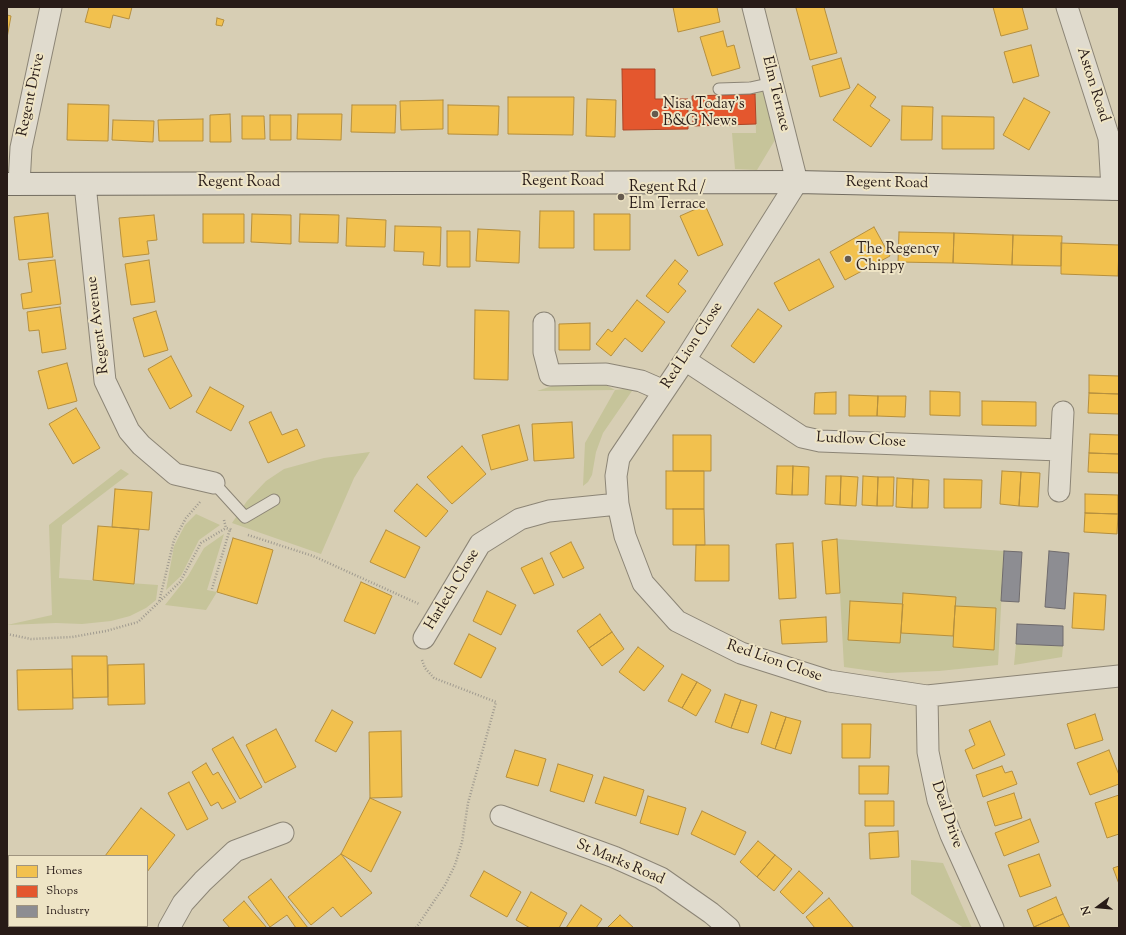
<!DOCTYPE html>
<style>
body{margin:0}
#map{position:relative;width:1126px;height:935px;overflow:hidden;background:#d7ceb4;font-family:"Sorts Mill Goudy",serif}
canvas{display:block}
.frame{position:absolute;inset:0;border:8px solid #281b17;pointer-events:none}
.legend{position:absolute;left:8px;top:855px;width:140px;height:72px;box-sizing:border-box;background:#eee4c5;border:1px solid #9f947f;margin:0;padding:5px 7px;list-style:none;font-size:12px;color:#281b17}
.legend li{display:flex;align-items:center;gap:8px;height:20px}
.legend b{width:20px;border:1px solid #9f947f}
.north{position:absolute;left:1078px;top:887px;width:40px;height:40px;-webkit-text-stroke:3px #eee4c5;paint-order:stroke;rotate:254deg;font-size:11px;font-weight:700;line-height:16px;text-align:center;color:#281b17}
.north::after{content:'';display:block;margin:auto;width:14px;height:18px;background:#281b17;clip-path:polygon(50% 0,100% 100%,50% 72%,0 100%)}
</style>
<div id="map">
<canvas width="1126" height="935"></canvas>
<div class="frame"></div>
<ul class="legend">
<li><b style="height:11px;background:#f2c14e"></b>Homes</li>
<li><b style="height:11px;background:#e4572e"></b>Shops</li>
<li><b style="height:11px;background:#8d8d92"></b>Industry</li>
</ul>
<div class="north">N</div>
</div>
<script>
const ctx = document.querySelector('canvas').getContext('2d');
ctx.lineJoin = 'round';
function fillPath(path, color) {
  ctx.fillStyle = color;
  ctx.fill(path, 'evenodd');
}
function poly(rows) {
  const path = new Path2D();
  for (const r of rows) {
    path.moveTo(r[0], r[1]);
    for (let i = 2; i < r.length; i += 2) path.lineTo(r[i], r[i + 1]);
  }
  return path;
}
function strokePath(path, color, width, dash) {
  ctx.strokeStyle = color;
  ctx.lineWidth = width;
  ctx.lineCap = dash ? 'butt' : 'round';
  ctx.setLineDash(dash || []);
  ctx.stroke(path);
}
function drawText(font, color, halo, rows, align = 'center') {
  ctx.font = font + ' "Sorts Mill Goudy",serif';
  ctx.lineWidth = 4;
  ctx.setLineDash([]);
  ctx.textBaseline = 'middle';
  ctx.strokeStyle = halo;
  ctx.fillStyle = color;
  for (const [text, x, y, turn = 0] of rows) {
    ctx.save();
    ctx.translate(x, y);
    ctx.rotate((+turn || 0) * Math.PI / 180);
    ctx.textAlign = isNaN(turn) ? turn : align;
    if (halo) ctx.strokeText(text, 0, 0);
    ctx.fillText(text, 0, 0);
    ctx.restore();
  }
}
const green = poly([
 [763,91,775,140,757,170,735,169,732,133,756,133,755,94],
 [558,384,604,384,615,390,634,388,603,433,596,452,592,475,588,482,583,486,585,443,615,390,537,391],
 [370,452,354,478,321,554,232,523,247,501,266,481,284,469,324,458],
 [121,469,129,474,62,525,59,578,158,585,156,600,146,608,130,616,111,621,82,624,56,623,7,625,52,615,49,525],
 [196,514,220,525,199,540,181,576,166,590,174,546,185,525],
 [224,534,207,590,217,592,206,610,165,605,188,576,204,548],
 [837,539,1004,551,998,665,939,671,887,673,844,667],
 [1016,644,1063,646,1062,657,1014,665],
 [911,860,943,863,972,928,964,928,911,894]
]);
const homes = poly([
 [89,7,132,7,129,19,113,15,110,28,85,22,89,7],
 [673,7,717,7,720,22,678,32,673,7],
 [799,7,824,7,837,53,810,60,796,8,799,7],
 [993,7,1022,7,1028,29,1001,36,993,7],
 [7,15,11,16,7,38,7,15],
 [217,18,224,20,222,26,216,25,217,18],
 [723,31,727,47,734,45,740,68,712,76,700,37,723,31],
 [1031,45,1039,76,1013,83,1004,52,1031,45],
 [841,58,850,88,820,97,812,66,841,58],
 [858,84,876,97,870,106,890,120,871,147,833,120,858,84],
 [508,97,574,97,573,135,508,134,508,97],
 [1024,98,1050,112,1029,150,1003,135,1024,98],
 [587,99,616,100,615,137,586,136,587,99],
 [443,100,443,129,401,130,400,101,443,100],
 [68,104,109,105,108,141,67,140,68,104],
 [352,105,396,105,395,133,351,132,352,105],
 [448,105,499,106,498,135,448,134,448,105],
 [902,106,933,107,932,140,901,140,902,106],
 [230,114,231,142,210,142,210,115,230,114],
 [298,114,342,114,341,140,297,139,298,114],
 [270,115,291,115,291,140,270,140,270,115],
 [242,116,264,116,265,139,242,139,242,116],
 [942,116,994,117,994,149,942,149,942,116],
 [203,119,203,141,159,141,158,120,203,119],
 [113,120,154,121,153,142,112,140,113,120],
 [705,205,723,245,698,256,680,216,705,205],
 [540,211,574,211,574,248,539,248,540,211],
 [48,213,53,257,19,260,14,217,48,213],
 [203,214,244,214,244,243,203,243,203,214],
 [252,214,291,215,291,244,251,242,252,214],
 [300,214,339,215,338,243,299,242,300,214],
 [594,214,630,214,630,250,594,250,594,214],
 [154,215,157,240,147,241,149,254,123,257,119,218,154,215],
 [347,218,386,220,385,247,346,246,347,218],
 [395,226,441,227,440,266,423,265,424,252,394,251,395,226],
 [874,227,890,256,845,280,830,252,874,227],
 [478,229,520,231,519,263,476,261,478,229],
 [447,231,470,231,470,267,447,267,447,231],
 [899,232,954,233,953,263,898,262,899,232],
 [954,233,1013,235,1012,265,953,263,954,233],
 [1013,235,1062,236,1061,266,1012,265,1013,235],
 [1061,243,1119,245,1118,276,1061,274,1061,243],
 [819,259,834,287,789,311,774,283,819,259],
 [55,260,61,304,23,309,21,294,32,292,28,263,55,260],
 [149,260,155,302,131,305,125,264,149,260],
 [675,260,688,271,678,284,686,291,668,313,646,296,675,260],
 [637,300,665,322,642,352,625,338,611,356,596,344,608,329,612,332,637,300],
 [60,307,66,349,42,353,39,330,29,331,27,312,60,307],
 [758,309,782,326,754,363,731,346,758,309],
 [475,310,509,311,508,380,474,379,475,310],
 [156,311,168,350,144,357,133,318,156,311],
 [590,323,590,350,559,350,559,324,590,323],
 [171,356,192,396,170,409,148,369,171,356],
 [67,363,77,401,48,409,38,371,67,363],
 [1089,375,1119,376,1119,394,1089,393,1089,375],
 [210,387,244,406,231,431,196,412,210,387],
 [930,391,960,392,960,416,930,415,930,391],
 [836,392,836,414,814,414,815,393,836,392],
 [1089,393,1119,394,1119,414,1088,413,1089,393],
 [849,395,878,396,877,416,849,416,849,395],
 [878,396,906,396,905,417,877,416,878,396],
 [982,401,1036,402,1036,426,982,425,982,401],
 [76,408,100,448,73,464,49,424,76,408],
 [271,412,282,435,297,429,305,446,268,463,249,422,271,412],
 [572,422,574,458,534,461,532,424,572,422],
 [519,425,528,460,491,470,482,435,519,425],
 [1090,434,1119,435,1119,454,1089,453,1090,434],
 [673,435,711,435,711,471,673,471,673,435],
 [462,446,486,474,452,504,427,477,462,446],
 [1089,453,1119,454,1119,473,1088,472,1089,453],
 [777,466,793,466,792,495,776,494,777,466],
 [793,466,809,467,808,495,792,495,793,466],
 [666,471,704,471,704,509,666,509,666,471],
 [1002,471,1021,472,1019,506,1000,504,1002,471],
 [1021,472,1040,473,1038,507,1019,506,1021,472],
 [826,476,841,476,840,505,825,504,826,476],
 [841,476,858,477,856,506,840,505,841,476],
 [863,476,878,477,877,506,862,505,863,476],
 [878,477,894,477,893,506,877,506,878,477],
 [897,478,913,479,912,508,896,507,897,478],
 [913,479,929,480,928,508,912,508,913,479],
 [944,479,982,480,981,508,944,508,944,479],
 [417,484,448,511,426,537,394,511,417,484],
 [115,489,152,492,149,530,112,527,115,489],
 [1085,494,1118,495,1118,514,1085,513,1085,494],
 [673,509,704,509,705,545,673,545,673,509],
 [1085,513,1118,514,1117,534,1084,532,1085,513],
 [98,526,139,529,134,584,93,580,98,526],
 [386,530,420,547,405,578,370,562,386,530],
 [233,538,273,550,257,604,217,592,233,538],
 [837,539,840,593,826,594,822,541,837,539],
 [571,542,584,568,563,578,550,553,571,542],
 [793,543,796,598,779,599,776,544,793,543],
 [696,545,729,545,729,581,695,581,696,545],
 [542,558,554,585,534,594,521,568,542,558],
 [361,582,392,596,375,634,344,621,361,582],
 [487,591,516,605,501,635,473,621,487,591],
 [903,593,956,597,953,636,901,633,903,593],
 [1074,593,1106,595,1104,630,1072,628,1074,593],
 [850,601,903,604,900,643,848,640,850,601],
 [955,606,996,608,994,650,953,647,955,606],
 [600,614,612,632,589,648,577,631,600,614],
 [826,617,827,642,782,644,780,620,826,617],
 [612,632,624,649,602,666,589,648,612,632],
 [469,634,496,648,481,678,454,664,469,634],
 [638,647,664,666,644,691,619,672,638,647],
 [72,656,107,656,108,697,73,698,72,656],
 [144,664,145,704,108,705,108,665,144,664],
 [72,669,73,709,18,710,17,670,72,669],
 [682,674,697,682,682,708,668,701,682,674],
 [697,682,711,690,696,716,682,708,697,682],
 [725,694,741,700,731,728,715,722,725,694],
 [741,700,757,705,748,733,731,728,741,700],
 [332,710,353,722,336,752,315,741,332,710],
 [771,712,786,717,775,749,761,744,771,712],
 [1095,714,1103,740,1075,749,1067,724,1095,714],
 [786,717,801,721,791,754,775,749,786,717],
 [990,721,1005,755,973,769,965,750,975,745,969,730,990,721],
 [842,724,871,724,870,758,842,758,842,724],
 [276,729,296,767,265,783,246,745,276,729],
 [401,731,402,797,370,798,369,732,401,731],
 [233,737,262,787,240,799,212,749,233,737],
 [515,750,546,759,538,786,506,777,515,750],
 [1109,750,1119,775,1119,784,1090,795,1077,763,1109,750],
 [206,763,213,775,218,772,236,802,222,809,218,802,211,806,192,772,206,763],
 [558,764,593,775,584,802,550,791,558,764],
 [859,766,889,766,888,794,859,794,859,766],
 [1002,766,1005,773,1012,771,1017,784,983,797,976,775,1002,766],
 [604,777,644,790,636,816,595,803,604,777],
 [189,782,208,819,187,830,168,793,189,782],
 [1014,793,1022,818,995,826,987,802,1014,793],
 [1119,795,1119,834,1107,838,1095,803,1119,795],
 [648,796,686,808,678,835,640,823,648,796],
 [370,798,401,812,371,872,341,854,370,798],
 [865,801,894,801,894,826,865,826,865,801],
 [141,808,175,835,147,872,147,856,105,856,141,808],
 [702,811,746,832,735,855,691,834,702,811],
 [1030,819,1039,842,1004,856,995,833,1030,819],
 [898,831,899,857,870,859,869,833,898,831],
 [758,841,775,855,757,877,740,862,758,841],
 [341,854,372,893,341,917,333,907,311,925,288,897,341,854],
 [1039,854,1051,886,1020,897,1008,865,1039,854],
 [775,855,792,869,774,891,757,877,775,855],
 [1119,866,1119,884,1113,868,1119,866],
 [484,871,521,892,507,917,470,896,484,871],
 [799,871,823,893,803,914,780,892,799,871],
 [271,879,308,928,296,928,287,915,270,927,248,897,271,879],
 [531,892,567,913,559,928,530,928,516,920,531,892],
 [1056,897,1063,914,1034,927,1027,910,1056,897],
 [829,898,854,928,815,928,806,917,829,898],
 [244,901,267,928,230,928,223,920,244,901],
 [581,905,602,919,596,928,566,928,581,905],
 [1063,914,1070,928,1035,928,1034,927,1063,914],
 [620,915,634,928,607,928,620,915],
 [80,926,124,926,124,928,80,928,80,926]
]);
const shops = poly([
 [622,69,655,69,655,99,688,99,688,129,623,130,622,69],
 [755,94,756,124,693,126,692,96,755,94]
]);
const industry = poly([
 [1004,551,1022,552,1019,602,1001,601,1004,551],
 [1049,551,1069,553,1065,609,1045,607,1049,551],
 [1017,624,1063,626,1063,646,1016,644,1017,624]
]);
const path = poly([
 [200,502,186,518,174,540,159,602,180,582,201,543,226,528],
 [224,520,226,528,230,529],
 [248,535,313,556,419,604],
 [212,589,230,529,232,530],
 [7,634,31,639,72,637,106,631,138,622,159,602],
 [416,928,445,885,455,865,462,842,468,803,496,702,434,678,425,668,422,660]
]);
const lane = poly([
 [719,89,750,88,773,83],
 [214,483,245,517,274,500]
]);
const street = poly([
 [753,7,797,182,685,360,619,458,616,476,618,504,625,536,643,583,677,621,741,653,829,681,927,696,1119,676],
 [1067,7,1109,138,1112,189],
 [19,184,21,148,51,7],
 [85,184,105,381,129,431,141,445,175,474,214,483],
 [544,323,544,352,550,375,606,374,641,381,664,391],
 [685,360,802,437,820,441,1060,450],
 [1059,491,1063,412],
 [424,638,480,544,520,519,549,511,618,504],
 [927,696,928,752,938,800,951,835,993,928],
 [501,816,614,857,661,878,711,913,729,928],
 [169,928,183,903,203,881,235,851,283,833]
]);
const secondary = poly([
 [7,184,797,182,1119,189]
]);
const markers = [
 [655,114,4,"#655a4e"],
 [621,197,4,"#655a4e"],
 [848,259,4,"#655a4e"]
];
const streetNames = [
 ["Aston Road",1092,85,72],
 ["Elm Terrace",775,94,76],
 ["Regent Drive",32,95,-78],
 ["Regent Road",563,182],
 ["Regent Road",239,183],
 ["Regent Road",887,184,1],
 ["Regent Avenue",99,325,-97],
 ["Red Lion Close",693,346,-57],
 ["Ludlow Close",861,441,3],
 ["Harlech Close",453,590,-59],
 ["Red Lion Close",774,662,19],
 ["Deal Drive",946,815,71],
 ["St Marks Road",620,863,23]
];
const poiNames = [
 ["Nisa Today's",663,105],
 ["B&G News",663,122],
 ["Regent Rd /",629,188],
 ["Elm Terrace",629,205],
 ["The Regency",856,250],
 ["Chippy",856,267]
];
fillPath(green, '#c6c49a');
fillPath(homes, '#f2c14e');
strokePath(homes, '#b58f3e', 1);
fillPath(shops, '#e4572e');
strokePath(shops, '#ac4527', 1);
fillPath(industry, '#8d8d92');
strokePath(industry, '#6f6b6d', 1);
strokePath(lane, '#8c8576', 13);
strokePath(street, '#8c8576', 23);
strokePath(secondary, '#736d61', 24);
strokePath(path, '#9f9a8f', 2.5, [1, 2]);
strokePath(lane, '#e0dbce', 11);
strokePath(street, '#e0dbce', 21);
strokePath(secondary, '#e0dbce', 22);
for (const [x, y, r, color] of markers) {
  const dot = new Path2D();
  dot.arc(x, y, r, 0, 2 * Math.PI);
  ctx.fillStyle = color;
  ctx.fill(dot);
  strokePath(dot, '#eee4c5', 1.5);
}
drawText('15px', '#281b17', '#eee4c5', streetNames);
drawText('15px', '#281b17', '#eee4c5', poiNames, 'left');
</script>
